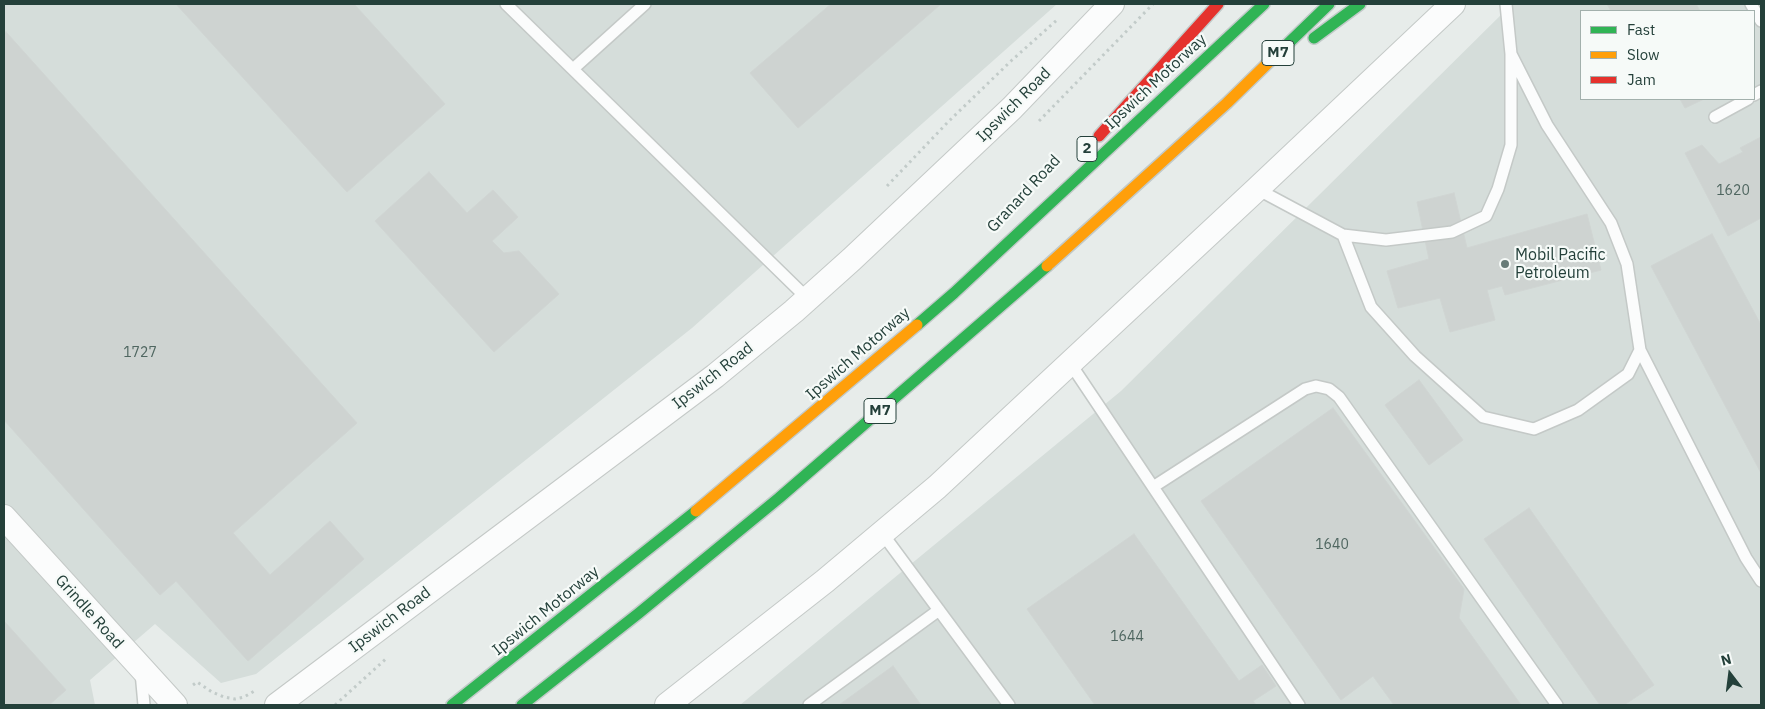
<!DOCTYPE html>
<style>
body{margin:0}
#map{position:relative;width:1765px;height:709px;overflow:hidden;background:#e7ecea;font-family:"IBM Plex Sans",sans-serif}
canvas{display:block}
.frame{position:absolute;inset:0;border:5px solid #24403a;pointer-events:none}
.legend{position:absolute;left:1580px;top:10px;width:175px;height:90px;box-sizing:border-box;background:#f6faf8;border:1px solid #a2b0ac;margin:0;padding:6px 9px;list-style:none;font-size:15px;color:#24403a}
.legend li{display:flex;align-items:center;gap:10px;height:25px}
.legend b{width:25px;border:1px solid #a2b0ac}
.north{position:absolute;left:1705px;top:649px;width:50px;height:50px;-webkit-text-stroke:4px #f6faf8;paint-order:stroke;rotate:345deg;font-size:14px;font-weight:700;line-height:20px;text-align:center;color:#24403a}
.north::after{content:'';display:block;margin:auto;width:18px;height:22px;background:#24403a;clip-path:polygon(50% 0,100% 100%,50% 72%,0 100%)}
</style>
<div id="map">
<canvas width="1765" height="709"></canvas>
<div class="frame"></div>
<ul class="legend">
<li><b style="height:6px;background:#30b455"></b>Fast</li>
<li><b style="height:6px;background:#ff9f0a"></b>Slow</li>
<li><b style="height:6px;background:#e5322d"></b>Jam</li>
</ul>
<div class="north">N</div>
</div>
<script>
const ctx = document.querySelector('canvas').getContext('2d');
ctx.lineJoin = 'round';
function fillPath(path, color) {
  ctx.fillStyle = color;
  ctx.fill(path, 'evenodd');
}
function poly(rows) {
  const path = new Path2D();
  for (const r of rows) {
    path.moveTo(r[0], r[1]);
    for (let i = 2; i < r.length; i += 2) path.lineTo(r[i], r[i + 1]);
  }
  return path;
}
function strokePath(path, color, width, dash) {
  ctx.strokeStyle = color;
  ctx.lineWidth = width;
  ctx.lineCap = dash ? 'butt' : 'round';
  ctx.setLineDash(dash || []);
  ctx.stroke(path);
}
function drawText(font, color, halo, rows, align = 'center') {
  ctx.font = font + ' "IBM Plex Sans",sans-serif';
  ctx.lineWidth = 4.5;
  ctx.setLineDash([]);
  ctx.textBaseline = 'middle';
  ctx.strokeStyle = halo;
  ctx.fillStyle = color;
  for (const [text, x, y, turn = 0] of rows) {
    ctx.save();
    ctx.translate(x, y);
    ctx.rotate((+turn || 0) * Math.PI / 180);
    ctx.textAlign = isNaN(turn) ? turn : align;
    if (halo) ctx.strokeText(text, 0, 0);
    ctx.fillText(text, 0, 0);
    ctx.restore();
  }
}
const built = poly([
 [4,4,1057,4,692,328,256,674,221,683,155,624,90,680,95,705,4,705],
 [1512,4,1761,4,1761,705,740,705,1121,391],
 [1581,11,1754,11,1754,99,1581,99]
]);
const building = poly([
 [176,4,354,4,445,104,347,192,176,4],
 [831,4,941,4,798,128,750,73,831,4],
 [1607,4,1696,4,1700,11,1611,11,1607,4],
 [6,32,357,423,233,533,270,575,330,521,364,559,248,661,176,581,160,595,4,420,4,34,6,32],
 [1680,99,1704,99,1685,108,1680,99],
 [1761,137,1761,218,1728,236,1685,153,1702,145,1719,164,1743,152,1740,148,1761,137],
 [429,172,467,213,493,190,518,217,492,241,504,253,519,251,559,294,494,352,375,221,429,172],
 [1454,193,1467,248,1587,214,1601,270,1505,295,1502,286,1487,290,1495,320,1450,332,1440,298,1398,308,1387,271,1429,259,1417,202,1454,193],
 [1712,234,1761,325,1761,473,1651,266,1712,234],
 [1419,380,1463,440,1429,465,1385,405,1419,380],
 [1333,408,1464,589,1459,618,1521,705,1394,705,1373,676,1341,700,1201,501,1333,408],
 [1529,508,1654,685,1624,705,1600,705,1484,539,1529,508],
 [1134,534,1239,681,1262,665,1276,686,1253,701,1256,705,1095,705,1027,609,1134,534],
 [4,621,66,690,49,705,4,705,4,621],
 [893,666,921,705,839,705,893,666]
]);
const path = poly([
 [1039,121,1153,4],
 [887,186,948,122,1011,61,1058,19],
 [193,685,197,682,212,692,224,697,235,699,244,697,256,690],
 [335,705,388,657]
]);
const lane = poly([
 [506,4,808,299],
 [1751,4,1761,21],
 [573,69,645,4],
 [1754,95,1761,91],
 [1715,117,1748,99],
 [1257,189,1343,235,1386,240,1452,232,1486,216,1498,189,1511,145,1511,54,1506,4],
 [1343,235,1371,307,1415,356,1483,417,1534,429,1578,410,1628,374,1640,350,1627,264,1611,223,1547,125,1511,54],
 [1640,350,1746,558,1761,581],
 [1070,363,1299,705],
 [1153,487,1305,389,1316,386,1329,389,1339,397,1557,705],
 [882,533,1009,705],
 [141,672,144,705],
 [809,705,939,610]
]);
const street = poly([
 [4,517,175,705],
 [277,705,715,376,794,311,852,259,1012,108,1112,4],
 [667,705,825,581,937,487,1257,189,1453,4]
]);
const fast = poly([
 [1314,38,1360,4],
 [1271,60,1329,4],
 [917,325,954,293,1264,4],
 [452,705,696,511],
 [522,705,639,613,779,498,1047,266]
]);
const slow = poly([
 [1047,266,1227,103,1271,60],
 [696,511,917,325]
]);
const jam = poly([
 [1099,136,1218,4]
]);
const markers = [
 [1505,264,5,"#687c78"]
];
const numberNames = [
 ["1620",1733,191],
 ["1727",140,353],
 ["1640",1332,545],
 ["1644",1127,637]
];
const shields = [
 [1278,53,32],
 [1087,149,20],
 [880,411,32]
];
const shieldNames = [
 ["M7",1278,53],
 ["2",1087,149],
 ["M7",880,411]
];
const streetNames = [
 ["Ipswich Motorway",1156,82,-43],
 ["Ipswich Road",1014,105,-45],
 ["Granard Road",1024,194,-47],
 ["Ipswich Motorway",858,354,-41],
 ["Ipswich Road",713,376,-38],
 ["Ipswich Motorway",546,611,-39],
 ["Grindle Road",89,612,48],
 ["Ipswich Road",390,620,-37]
];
const poiNames = [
 ["Mobil Pacific",1515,255],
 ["Petroleum",1515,273]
];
fillPath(built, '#d5ddda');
fillPath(building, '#ced3d1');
strokePath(building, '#d0d5d3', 1);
strokePath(lane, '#c4c9c7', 14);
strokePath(street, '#c4c9c7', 26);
strokePath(fast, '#c2cac9', 14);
strokePath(slow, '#c2cac9', 14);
strokePath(jam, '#c2cac9', 14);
strokePath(path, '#c2cbc9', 3, [2.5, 4]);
strokePath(lane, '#fbfcfc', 11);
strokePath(street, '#fbfcfc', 24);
strokePath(fast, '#30b455', 11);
strokePath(slow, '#ff9f0a', 11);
strokePath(jam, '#e5322d', 11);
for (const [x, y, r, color] of markers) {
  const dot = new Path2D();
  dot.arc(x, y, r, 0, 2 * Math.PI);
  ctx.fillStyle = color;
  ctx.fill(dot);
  strokePath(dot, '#f6faf8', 2);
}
drawText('14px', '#4f6660', null, numberNames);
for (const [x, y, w] of shields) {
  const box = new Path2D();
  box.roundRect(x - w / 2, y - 12.5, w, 25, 4);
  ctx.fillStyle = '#f6faf8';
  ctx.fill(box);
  strokePath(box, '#24403a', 1);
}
drawText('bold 15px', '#24403a', null, shieldNames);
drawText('16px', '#24403a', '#f6faf8', streetNames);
drawText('16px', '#24403a', '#f6faf8', poiNames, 'left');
</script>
